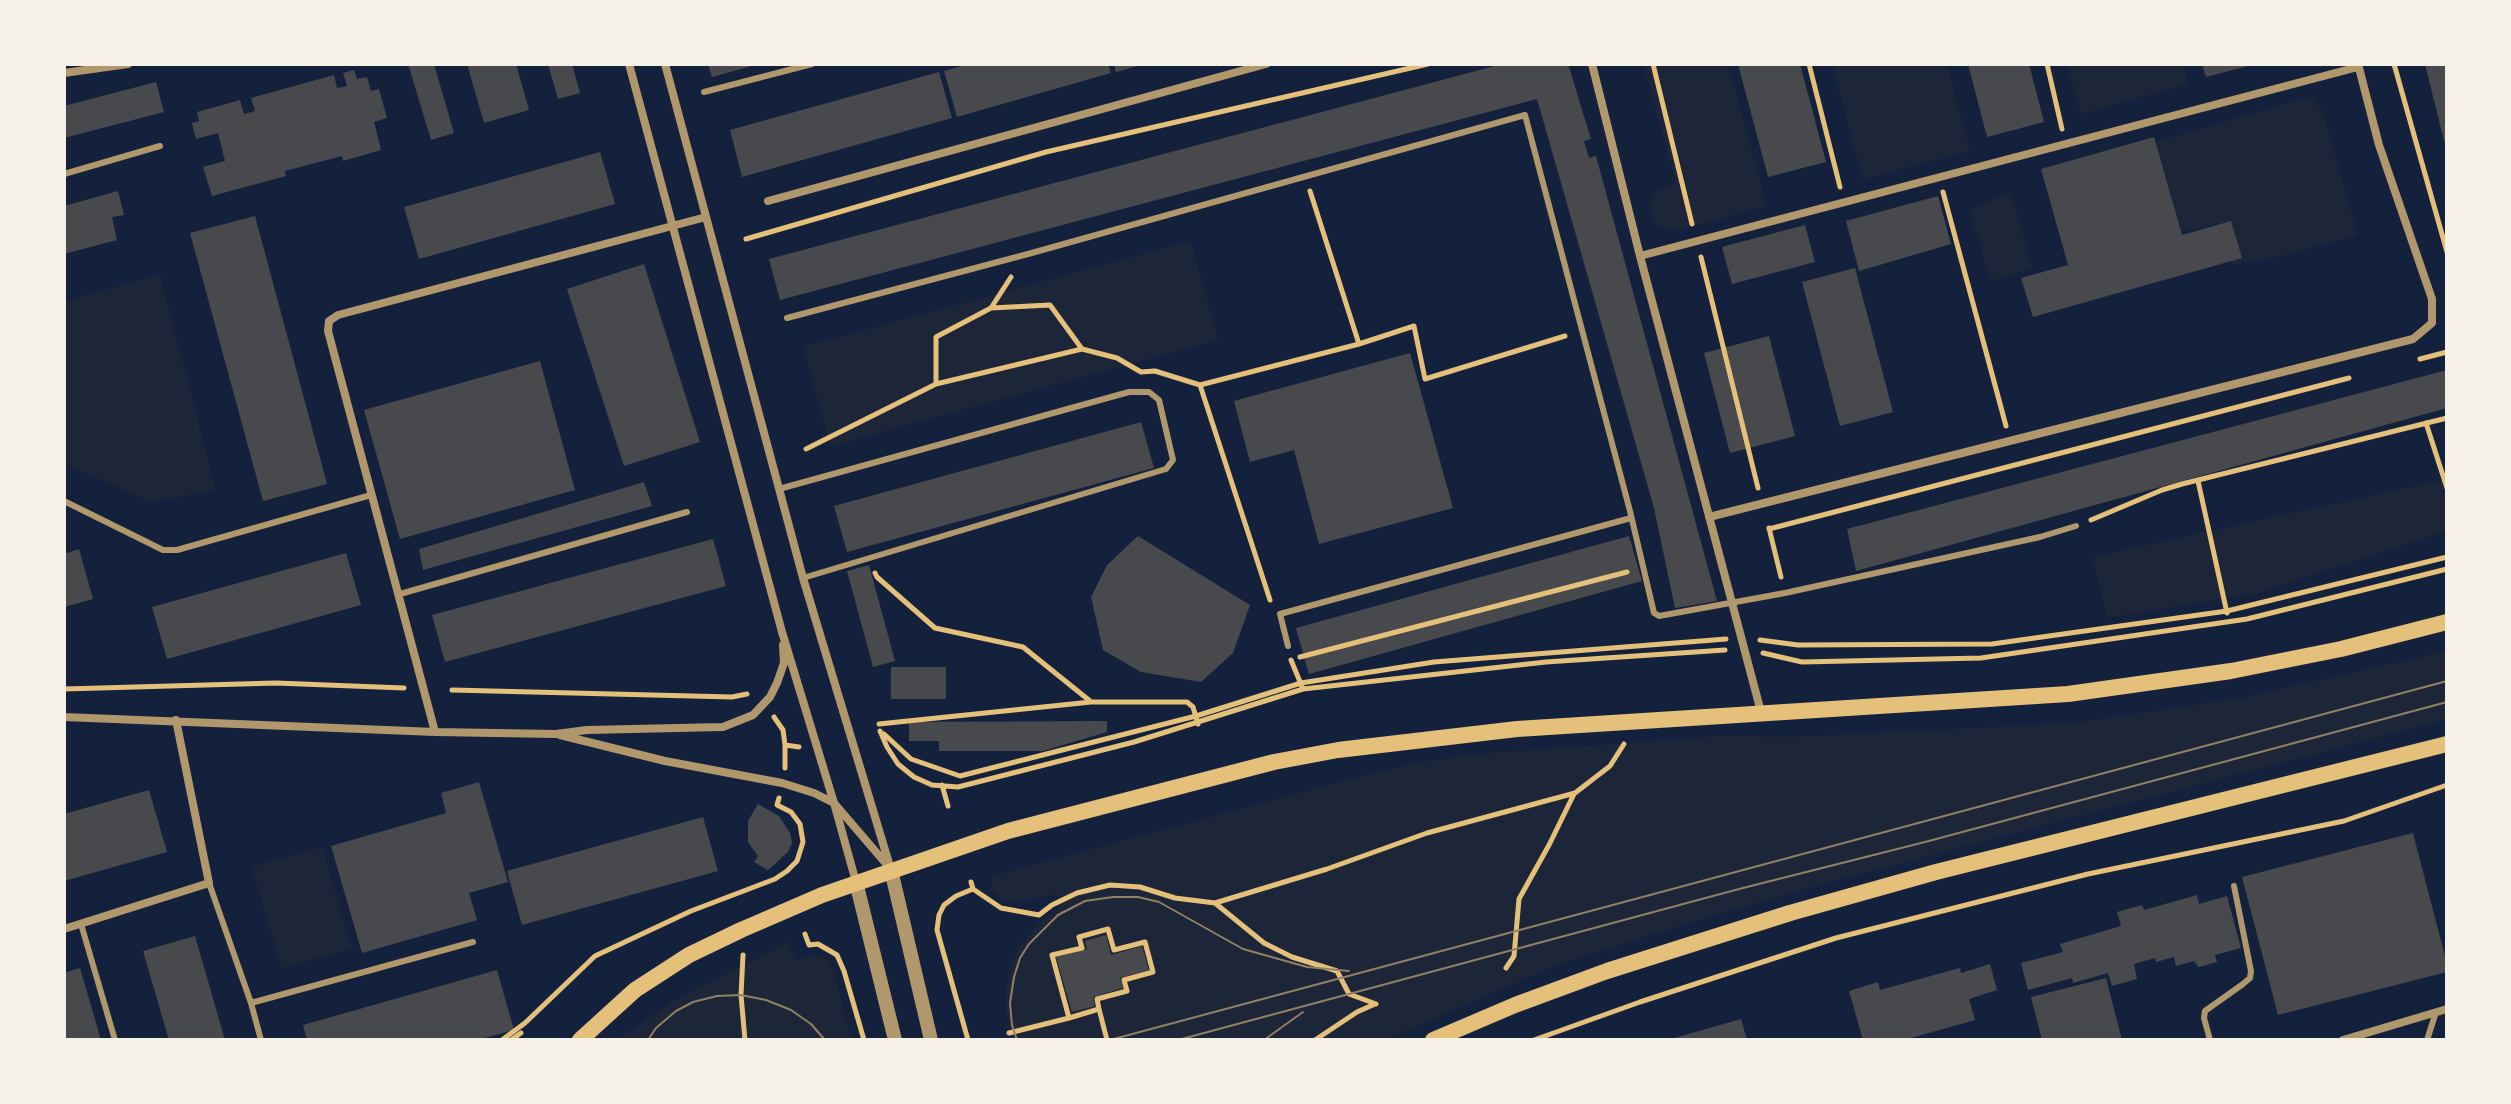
<!DOCTYPE html>
<style>
body{margin:0}
#map{position:relative;width:2511px;height:1104px;overflow:hidden;background:#14213d;font-family:"Fira Sans Condensed",sans-serif}
canvas{display:block}
.frame{position:absolute;inset:0;border:66px solid #f6f1e7;pointer-events:none}
</style>
<div id="map">
<canvas width="2511" height="1104"></canvas>
<div class="frame"></div>
</div>
<script>
const ctx = document.querySelector('canvas').getContext('2d');
ctx.lineJoin = 'round';
function fillPath(path, color) {
  ctx.fillStyle = color;
  ctx.fill(path, 'evenodd');
}
function poly(rows) {
  const path = new Path2D();
  for (const r of rows) {
    path.moveTo(r[0], r[1]);
    for (let i = 2; i < r.length; i += 2) path.lineTo(r[i], r[i + 1]);
  }
  return path;
}
function strokePath(path, color, width, dash) {
  ctx.strokeStyle = color;
  ctx.lineWidth = width;
  ctx.lineCap = dash ? 'butt' : 'round';
  ctx.setLineDash(dash || []);
  ctx.stroke(path);
}
const green = poly([
 [1643,64,1728,64,1767,206,1678,230,1661,228,1654,222,1650,206,1652,197,1658,191,1676,183],
 [1832,64,1947,64,1970,151,1863,179],
 [2067,64,2183,64,2188,84,2081,114],
 [2313,96,2324,116,2358,235,2285,255,2231,265,2217,223,2163,237,2138,147],
 [2011,191,2032,268,1991,281,1969,210],
 [1191,241,1218,340,831,446,803,347],
 [160,275,216,490,150,502,64,463,64,301],
 [2447,479,2447,531,2257,593,2107,618,2093,557],
 [2447,651,2447,719,1815,886,1692,922,1559,964,1385,1040,1011,1040,1006,1010,1006,989,1011,968,1020,946,1032,931,1044,919,1061,907,1056,894,1017,902,1002,899,991,891,993,876,1380,771,1429,761,1467,755,1721,736,1791,737,2074,723,2241,698],
 [322,847,352,949,281,968,252,867],
 [788,942,796,961,813,955,827,959,832,966,852,1040,617,1040,669,1004]
]);
const building = poly([
 [408,64,434,64,454,133,431,140],
 [467,64,516,64,529,110,484,123],
 [548,64,572,64,580,93,558,99],
 [708,64,755,64,755,65,712,77],
 [968,64,1108,64,1111,73,957,117,944,71],
 [1114,64,1141,64,1141,65,1116,72],
 [1502,64,1568,64,1591,139,1584,141,1589,158,1596,156,1717,601,1675,608,1654,508,1537,99,780,300,769,259],
 [1738,64,1800,64,1826,162,1768,177],
 [1968,64,2029,64,2044,122,1987,137],
 [2202,64,2252,64,2252,65,2206,77],
 [2425,64,2447,64,2447,148,2446,149],
 [354,70,357,79,367,77,371,91,379,89,387,118,374,122,381,150,343,161,342,156,285,171,286,176,212,196,203,167,225,161,218,133,196,139,192,123,199,121,197,112,240,100,244,114,255,111,251,98,334,75,337,88,347,86,343,73],
 [939,72,952,118,742,177,730,130],
 [156,82,164,112,64,138,64,106],
 [2154,137,2182,235,2231,221,2242,258,2033,317,2021,278,2068,265,2041,169],
 [600,152,615,204,419,259,404,207],
 [118,191,124,215,112,217,117,240,64,254,64,206],
 [1938,196,1951,244,1859,271,1846,221],
 [255,216,327,484,263,501,190,233],
 [1805,225,1815,262,1732,284,1722,247],
 [644,264,700,442,624,466,567,289],
 [1855,268,1893,412,1840,426,1802,282],
 [1769,336,1795,436,1730,453,1704,353],
 [1410,353,1453,508,1319,544,1294,450,1250,462,1234,401],
 [540,361,575,490,400,539,364,410],
 [2447,370,2447,408,1856,571,1847,529],
 [1141,422,1154,468,847,552,834,506],
 [644,482,652,506,423,570,419,549],
 [1138,536,1250,605,1233,653,1201,682,1141,672,1103,650,1091,597,1107,565],
 [1629,536,1642,581,1309,674,1296,628],
 [713,539,726,586,445,662,432,615],
 [79,549,93,599,64,607,64,554],
 [346,553,361,605,167,659,152,607],
 [869,565,895,661,873,667,847,571],
 [891,667,946,667,946,699,891,699],
 [1107,721,1107,732,1043,751,939,751,939,741,909,741,909,722],
 [479,782,508,882,469,893,477,920,362,953,331,846,446,813,441,793],
 [149,790,167,852,64,881,64,814],
 [758,804,779,816,790,833,792,843,788,852,768,870,754,862,758,856,748,842,748,821],
 [703,817,718,871,522,925,507,871],
 [2413,833,2447,964,2447,972,2278,1015,2242,877],
 [2197,895,2199,904,2227,896,2241,948,2215,955,2217,962,2199,967,2194,961,2176,966,2174,957,2156,962,2155,958,2134,964,2137,979,2112,986,2108,973,2073,983,2072,978,2028,990,2021,963,2063,952,2060,944,2121,926,2117,912,2142,905,2144,910],
 [1106,935,1111,955,1142,946,1149,970,1120,978,1123,988,1093,997,1095,1006,1072,1012,1056,957,1087,949,1085,941],
 [195,936,225,1040,169,1040,143,951],
 [1990,964,1997,990,1969,999,1975,1020,1904,1040,1863,1040,1849,991,1878,982,1880,990,1960,968,1961,973],
 [80,968,101,1040,64,1040,64,973],
 [497,970,514,1030,477,1040,307,1040,303,1025],
 [2106,978,2122,1040,2042,1040,2031,997],
 [1741,1019,1747,1040,1671,1040,1671,1039]
]);
const path = poly([
 [1653,64,1692,224],
 [1809,64,1840,187],
 [2047,64,2062,129],
 [2394,64,2447,252],
 [1943,192,2006,426],
 [746,239,1046,152,1428,64],
 [1701,257,1758,488],
 [991,308,1050,305,1082,349],
 [1359,344,1414,326,1425,379,1565,336],
 [2420,359,2447,352],
 [936,384,1082,349,1117,358,1141,372,1155,371,1200,385],
 [2426,423,2447,488],
 [806,449,936,384,936,337,991,308,1011,277],
 [2198,481,2227,613],
 [2091,520,2162,490,2182,484,2447,418],
 [1769,528,1781,577],
 [1769,529,2349,378],
 [875,573,877,577,935,628,1023,647,1090,701],
 [1270,600,1200,385,1359,344,1310,191],
 [1760,640,1798,645,1992,644,2227,611,2447,557],
 [1763,653,1802,662,1981,658,2247,619,2447,569],
 [1300,657,1627,572],
 [1291,660,1303,689],
 [64,689,276,683,404,688],
 [452,690,732,697,747,694],
 [774,717,783,730,785,745,799,747],
 [879,724,1091,702,1187,702,1193,707,1198,724],
 [880,731,887,747,898,764,914,777,932,785,958,787,1134,742,1303,689,1546,662,1725,650],
 [884,734,911,759,960,776,1196,716,1301,683,1434,662,1726,639],
 [785,768,785,745],
 [942,785,948,806],
 [973,889,1001,908,1039,915,1052,905,1077,893,1110,885,1140,887,1175,898,1215,903,1264,943,1292,957,1337,971,1349,994,1376,1004],
 [1215,903,1327,869,1427,833,1575,793,1610,766,1624,744],
 [805,934,809,945,818,944,837,955,844,971,864,1040],
 [743,955,741,995,745,1040],
 [1506,968,1514,956,1519,899,1549,845,1574,794],
 [1099,1009,1107,1040],
 [1009,1033,1069,1018,1052,955,1082,948,1079,937,1108,929,1114,950,1145,942,1153,972,1124,980,1127,991,1097,999,1099,1009,1069,1018],
 [502,1040,525,1023,595,956,691,911,775,879,787,871,797,861,803,842,800,824,791,812,777,805,779,798],
 [511,1040,521,1033],
 [968,1040,937,930,939,915,944,905,956,896,973,889,971,882],
 [1315,1040,1357,1012,1375,1004],
 [1534,1040,1640,1002,1836,938,2088,874,2344,821,2447,785]
]);
const service = poly([
 [704,92,812,64],
 [64,174,160,146],
 [787,318,1028,254,1525,115,1630,511,1654,613,1659,616,1785,593,2040,537,2076,526],
 [779,489,1129,392,1149,392,1159,400,1173,460,1166,469,803,578],
 [64,501,163,550,177,550,371,495],
 [400,594,687,512],
 [1288,646,1280,614,1631,518],
 [209,883,251,1003,261,1040],
 [81,924,115,1040],
 [251,1003,473,942],
 [2210,1040,2204,1018,2205,1011,2243,984,2250,978,2251,971,2234,886],
 [2427,1040,2436,1012]
]);
const minor = poly([
 [629,64,782,632,834,803,856,882],
 [665,64,803,578,891,870],
 [1592,64,1640,256,1761,712],
 [64,73,128,64],
 [768,201,1266,64],
 [1640,256,2358,67],
 [1709,517,2413,339,2432,323,2432,299,2379,145,2358,64],
 [64,717,435,732,556,734,587,730,723,727,753,715,770,697,777,683,784,663,783,645],
 [435,732,328,331,329,321,338,315,706,217],
 [560,735,665,761,782,783,814,793,834,803,888,866],
 [64,929,209,883,176,720],
 [2343,1040,2447,1009]
]);
const tertiary = poly([
 [891,870,931,1040],
 [856,882,895,1040]
]);
const secondary = poly([
 [580,1040,635,990,689,955,741,930,822,895,1008,831,1274,762,1338,750,1517,729,2068,694,2231,671,2341,649,2447,622],
 [1433,1040,1515,1005,1607,971,1790,913,1936,872,2447,744]
]);
const tram = poly([
 [648,1040,656,1028,676,1011,693,1002,717,996,741,995,766,1000,791,1010,811,1024,825,1040],
 [1017,1040,1012,1025,1010,1003,1014,977,1020,958,1029,944,1058,915,1085,901,1113,897,1138,897,1159,902,1243,949,1307,967,1349,971],
 [1110,1040,2447,681],
 [1178,1040,1739,889,1925,842,2447,702],
 [1264,1040,1303,1012]
]);
fillPath(green, '#1d2539');
fillPath(building, '#48494c');
strokePath(path, '#e5c07b', 5);
strokePath(service, '#b1986c', 6);
strokePath(minor, '#b1986c', 8);
strokePath(tertiary, '#b1986c', 14);
strokePath(secondary, '#e5c07b', 16);
strokePath(tram, '#918062', 2);
</script>
